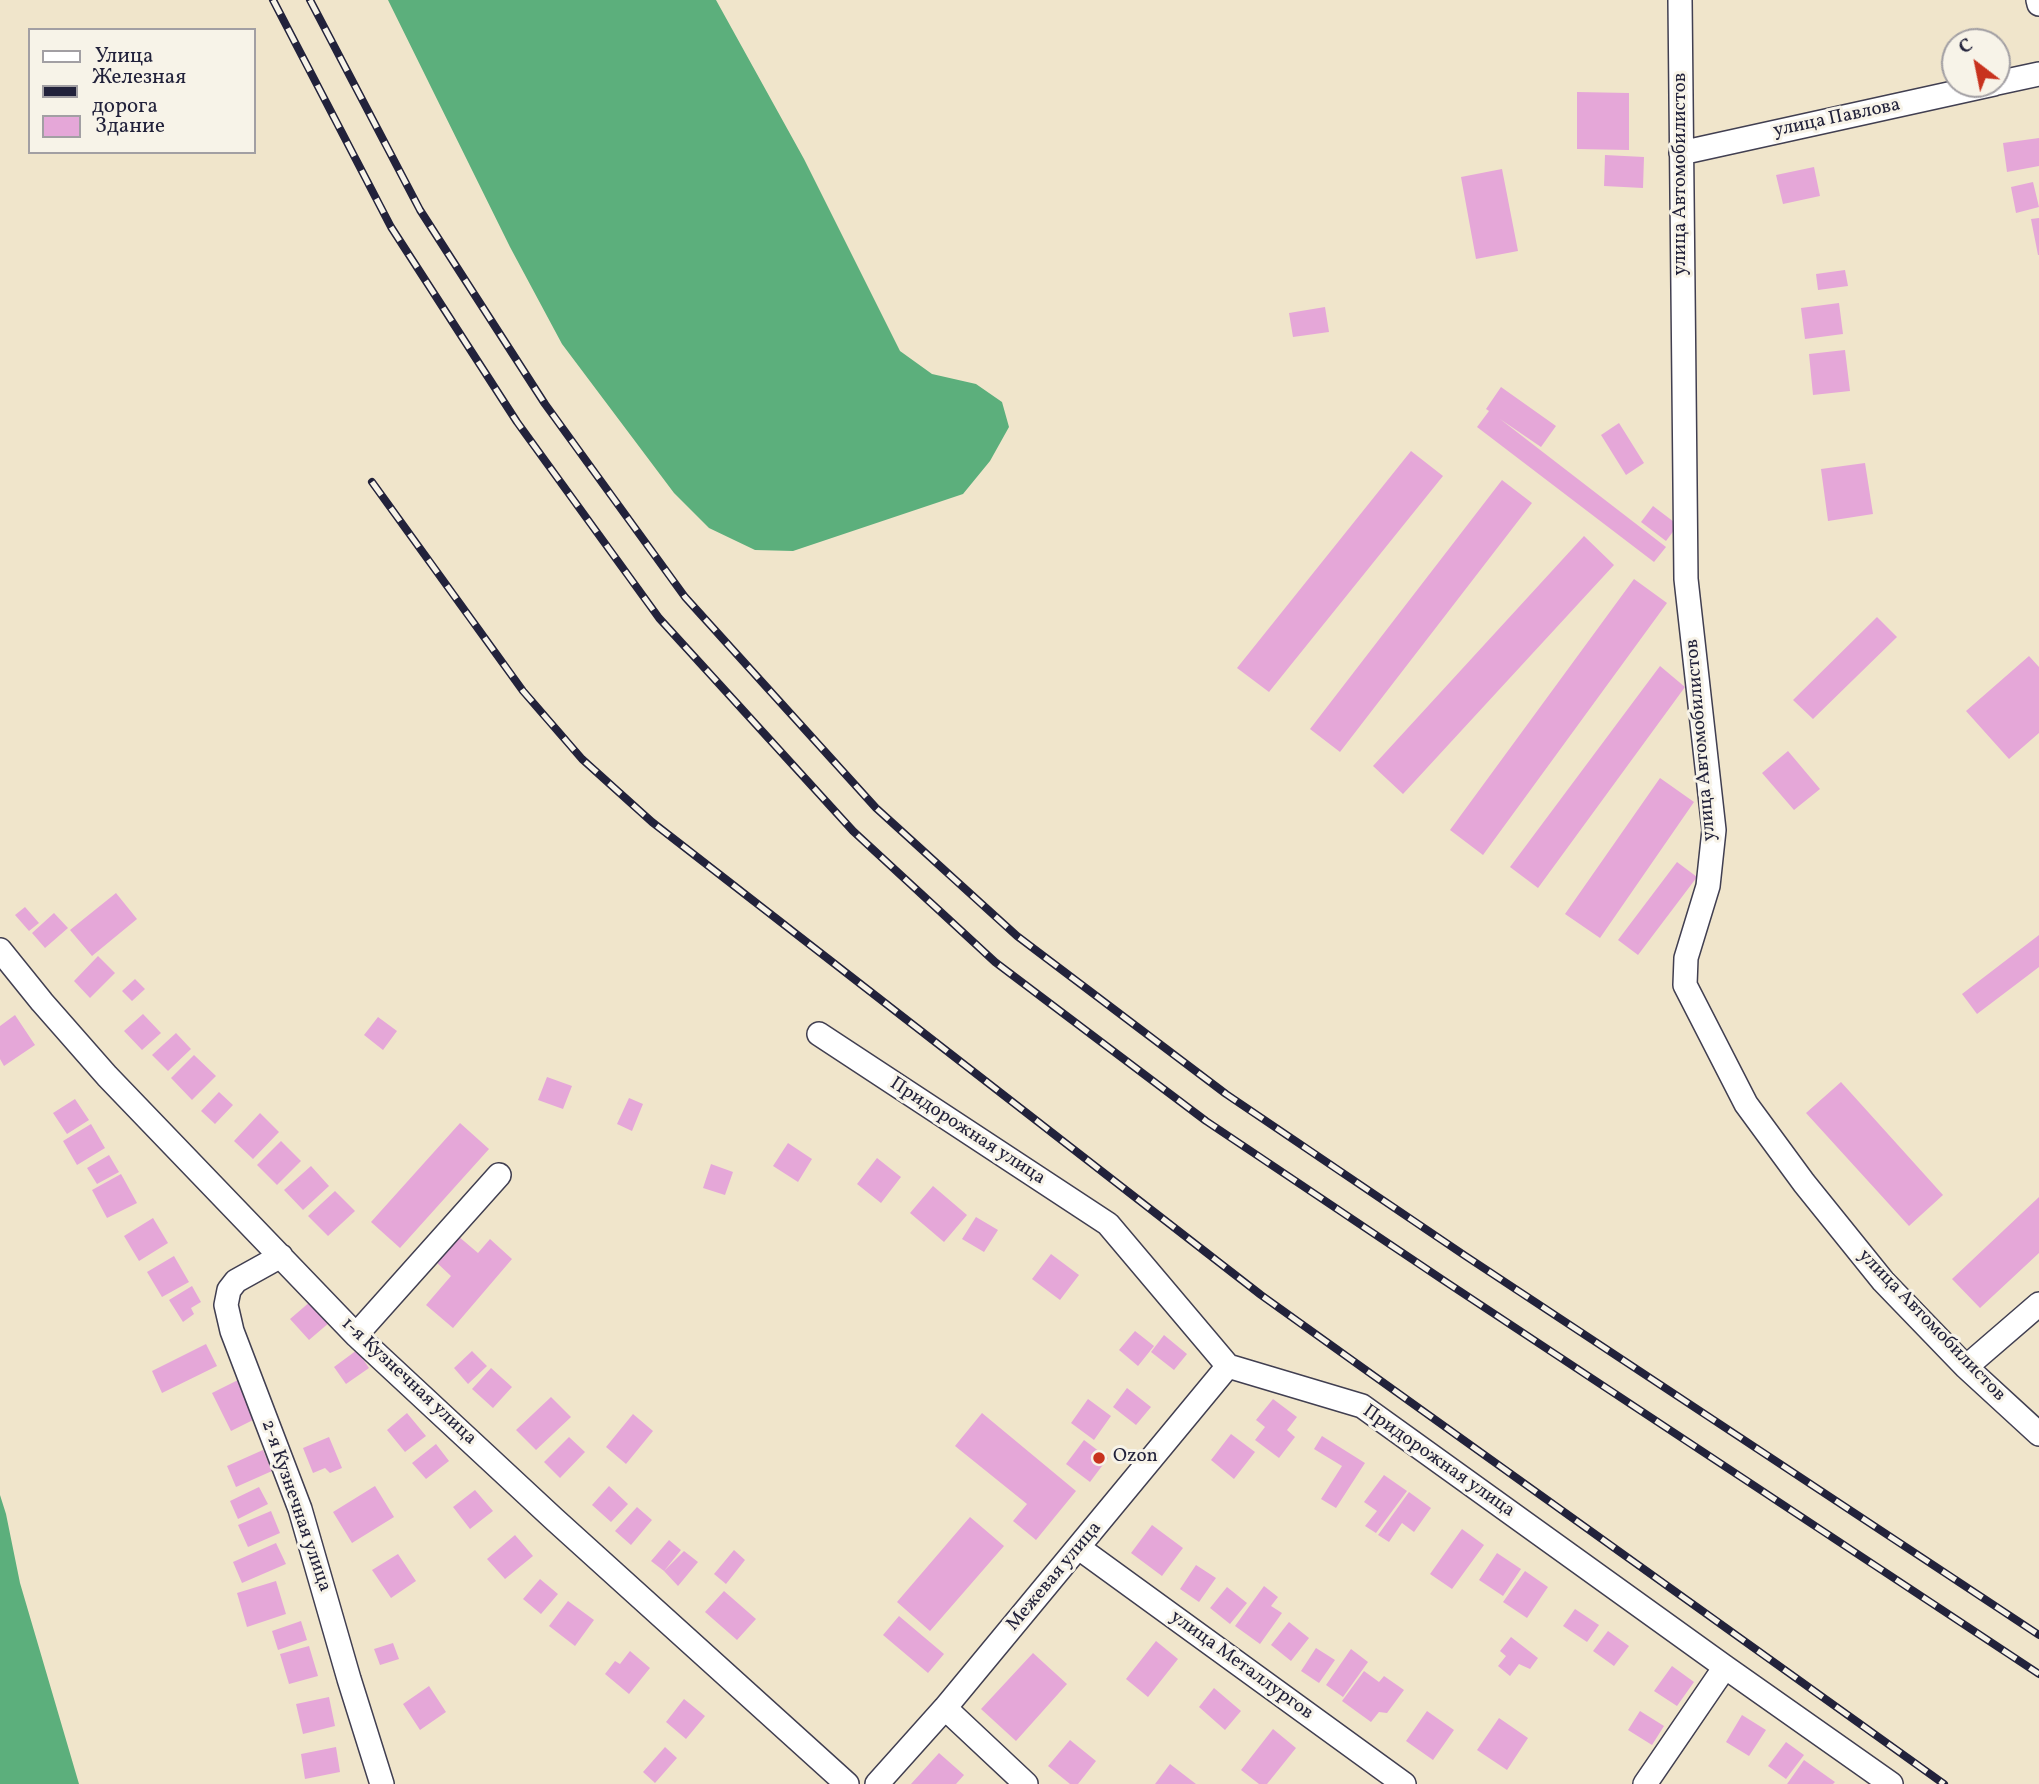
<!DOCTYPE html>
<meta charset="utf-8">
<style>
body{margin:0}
#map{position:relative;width:2039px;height:1784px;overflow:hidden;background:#f0e5cb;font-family:Vollkorn,serif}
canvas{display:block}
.legend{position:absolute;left:28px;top:28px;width:228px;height:126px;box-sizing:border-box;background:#f7f3e8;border:2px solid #a29fa3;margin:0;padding:9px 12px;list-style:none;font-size:21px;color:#22223b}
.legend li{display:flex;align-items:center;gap:14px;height:35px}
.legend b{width:35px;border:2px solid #a29fa3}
.north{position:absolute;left:1941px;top:28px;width:70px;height:70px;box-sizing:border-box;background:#f7f3e8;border:2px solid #a29fa3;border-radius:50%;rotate:328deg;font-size:19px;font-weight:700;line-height:28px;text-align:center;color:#22223b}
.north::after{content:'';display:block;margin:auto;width:24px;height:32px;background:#c8321e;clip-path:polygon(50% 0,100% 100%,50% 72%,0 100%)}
</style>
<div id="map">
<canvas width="2039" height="1784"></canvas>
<ul class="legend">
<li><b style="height:9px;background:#fff"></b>Улица</li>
<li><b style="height:9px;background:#22223b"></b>Железная дорога</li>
<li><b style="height:19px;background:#e5a7d8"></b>Здание</li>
</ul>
<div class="north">С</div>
</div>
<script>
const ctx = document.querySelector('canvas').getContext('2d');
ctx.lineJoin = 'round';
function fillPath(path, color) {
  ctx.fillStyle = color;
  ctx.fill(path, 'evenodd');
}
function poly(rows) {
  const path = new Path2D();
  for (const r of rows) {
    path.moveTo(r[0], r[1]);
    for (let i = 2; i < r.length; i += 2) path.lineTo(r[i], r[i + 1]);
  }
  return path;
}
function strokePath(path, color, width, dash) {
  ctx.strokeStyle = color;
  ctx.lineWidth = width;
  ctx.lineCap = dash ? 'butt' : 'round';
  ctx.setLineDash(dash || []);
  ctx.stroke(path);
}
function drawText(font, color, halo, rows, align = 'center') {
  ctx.font = font + ' Vollkorn,serif';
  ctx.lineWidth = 6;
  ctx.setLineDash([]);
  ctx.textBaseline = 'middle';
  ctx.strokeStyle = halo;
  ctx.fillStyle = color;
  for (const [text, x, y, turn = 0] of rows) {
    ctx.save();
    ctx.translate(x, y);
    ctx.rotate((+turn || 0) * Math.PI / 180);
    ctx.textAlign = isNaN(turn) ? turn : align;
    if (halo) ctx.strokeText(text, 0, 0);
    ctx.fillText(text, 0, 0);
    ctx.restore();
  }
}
const forest = poly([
 [388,0,716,0,804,159,900,351,932,374,976,384,1002,402,1009,427,990,461,963,494,793,551,755,550,709,528,674,493,562,344,510,247],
 [0,1495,6,1514,20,1583,79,1784,0,1784]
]);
const building = poly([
 [1577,92,1629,93,1629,150,1577,149],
 [2039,138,2039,166,2007,172,2003,143],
 [1605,155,1644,157,1643,188,1604,186],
 [1814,167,1820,196,1783,204,1776,175],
 [1502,169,1518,251,1476,259,1461,177],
 [2033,182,2039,207,2016,213,2011,187],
 [2039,218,2039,255,2038,255,2031,219],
 [1845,270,1848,286,1818,290,1816,274],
 [1839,303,1843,334,1805,339,1801,308],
 [1325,307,1329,332,1293,337,1289,313],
 [1845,350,1850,391,1813,395,1809,354],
 [1501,387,1556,426,1541,447,1500,419,1666,547,1654,562,1477,427,1489,411,1486,409],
 [1619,423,1644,463,1626,475,1601,435],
 [1411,451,1443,476,1269,692,1237,668],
 [1865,463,1873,514,1828,521,1821,469],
 [1502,480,1532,503,1340,752,1310,729],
 [1653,506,1678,525,1666,541,1641,522],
 [1584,536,1614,565,1403,794,1373,766],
 [1634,579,1667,603,1483,855,1450,830],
 [1877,617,1897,637,1813,719,1793,700],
 [2029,656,2039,667,2039,733,2009,759,1966,711],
 [1660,666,1685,687,1538,888,1510,867],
 [1788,751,1820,789,1794,810,1762,773],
 [1660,778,1694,802,1600,938,1565,914],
 [1677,862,1697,877,1638,955,1618,940],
 [116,893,137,919,92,956,70,930],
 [25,907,39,923,29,931,15,915],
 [54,913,68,928,45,948,32,933],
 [2039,935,2039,967,1977,1014,1962,994],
 [98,956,115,973,90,998,74,981],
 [135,979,145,989,132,1001,122,991],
 [143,1014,161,1033,142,1050,124,1031],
 [15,1015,35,1045,4,1066,0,1059,0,1026],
 [378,1017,397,1031,383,1050,364,1035],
 [176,1033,191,1049,168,1071,152,1055],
 [194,1055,216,1076,192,1100,171,1078],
 [547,1077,572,1086,563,1109,538,1100],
 [1841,1082,1943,1195,1909,1226,1806,1113],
 [219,1092,233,1105,215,1124,201,1111],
 [629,1098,643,1104,632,1131,617,1124],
 [75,1099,89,1120,67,1134,53,1113],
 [260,1113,279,1132,253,1159,234,1141],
 [460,1123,489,1149,400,1248,371,1222],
 [91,1124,105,1148,77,1165,63,1141],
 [281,1141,301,1161,277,1185,257,1165],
 [788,1143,812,1159,798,1182,773,1166],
 [109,1155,119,1172,97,1184,87,1168],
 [877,1158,901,1177,881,1203,857,1184],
 [711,1164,733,1172,725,1195,703,1188],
 [311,1166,329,1186,303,1210,284,1190],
 [121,1174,137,1203,107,1218,92,1190],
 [933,1186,967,1215,944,1242,910,1213],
 [335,1191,355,1211,328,1236,308,1216],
 [2039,1197,2039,1253,1980,1308,1952,1279],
 [976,1217,998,1230,984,1252,962,1239],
 [153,1218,168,1243,139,1261,124,1236],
 [458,1236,478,1253,490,1239,512,1259,453,1328,426,1305,451,1276,436,1262],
 [1051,1254,1079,1275,1060,1300,1032,1279],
 [174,1256,189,1282,162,1297,147,1272],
 [192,1286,201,1302,191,1308,194,1314,183,1322,169,1300],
 [311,1301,330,1322,309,1340,290,1319],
 [1135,1331,1154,1346,1138,1366,1119,1350],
 [1164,1335,1187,1354,1174,1370,1151,1352],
 [206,1344,217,1366,162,1393,152,1371],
 [357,1350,369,1368,346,1384,334,1367],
 [472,1351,487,1366,468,1384,454,1368],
 [491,1368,512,1387,493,1408,472,1389],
 [242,1378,261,1416,231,1431,212,1393],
 [1127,1388,1151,1407,1136,1425,1113,1407],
 [551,1397,571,1417,536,1450,516,1430],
 [1088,1399,1111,1416,1094,1440,1071,1423],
 [1273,1399,1297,1417,1287,1430,1295,1437,1279,1458,1255,1440,1265,1427,1256,1420],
 [407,1413,426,1436,405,1452,387,1430],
 [982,1413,1076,1491,1036,1540,1013,1521,1027,1504,955,1446],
 [633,1414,653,1431,626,1464,606,1447],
 [1231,1434,1255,1452,1234,1479,1211,1460],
 [1322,1436,1365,1463,1336,1508,1321,1499,1342,1466,1314,1449],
 [329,1437,342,1468,330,1473,325,1468,313,1473,303,1448],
 [569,1437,585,1452,560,1478,544,1462],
 [1084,1440,1108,1458,1090,1482,1066,1464],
 [436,1444,449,1461,426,1479,412,1463],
 [263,1450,272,1471,236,1487,227,1466],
 [1384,1475,1407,1491,1376,1533,1365,1526,1377,1511,1364,1502],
 [375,1486,394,1517,352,1543,333,1512],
 [609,1486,628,1504,611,1522,592,1505],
 [259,1487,268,1504,238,1519,230,1501],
 [475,1490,493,1511,470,1529,453,1507],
 [1409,1492,1431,1508,1414,1532,1402,1523,1389,1542,1378,1535],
 [637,1507,652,1520,631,1545,615,1531],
 [271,1511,280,1533,248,1547,238,1525],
 [970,1517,1004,1546,930,1631,897,1602],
 [1152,1525,1183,1548,1162,1576,1131,1553],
 [1462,1529,1484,1545,1452,1589,1430,1574],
 [515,1535,533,1556,505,1579,487,1559],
 [669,1540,681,1550,664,1571,651,1561],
 [276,1543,286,1564,242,1583,233,1562],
 [734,1550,745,1560,726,1584,714,1574],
 [684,1551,698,1562,678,1586,664,1571],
 [1497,1553,1521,1569,1503,1596,1479,1580],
 [398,1554,416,1581,391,1598,372,1570],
 [1196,1565,1216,1578,1199,1602,1180,1589],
 [1525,1571,1548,1587,1527,1618,1503,1602],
 [540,1579,558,1594,541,1614,523,1599],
 [276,1581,286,1614,247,1627,237,1593],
 [1264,1586,1278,1597,1271,1606,1282,1613,1260,1644,1235,1626],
 [1227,1587,1247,1603,1230,1624,1210,1608],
 [724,1591,756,1619,737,1640,705,1612],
 [568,1601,594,1620,575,1646,549,1626],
 [1575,1609,1599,1625,1587,1642,1563,1626],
 [899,1616,944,1654,928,1673,883,1635],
 [301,1621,307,1640,278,1650,272,1631],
 [1289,1622,1309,1638,1291,1661,1271,1645],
 [1608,1631,1629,1646,1614,1666,1593,1651],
 [1511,1637,1538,1658,1530,1669,1519,1664,1510,1676,1498,1666,1506,1656,1500,1651],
 [1156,1641,1178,1659,1148,1697,1126,1679],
 [393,1643,399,1659,380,1665,374,1649],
 [309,1646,318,1676,289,1684,280,1654],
 [1316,1648,1335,1660,1319,1683,1301,1671],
 [1351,1649,1368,1662,1343,1697,1326,1685],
 [630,1651,650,1668,629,1694,605,1674,615,1661,620,1664],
 [1033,1653,1067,1684,1016,1741,981,1709],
 [1672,1666,1694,1682,1677,1706,1654,1691],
 [1364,1671,1379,1682,1384,1676,1404,1690,1387,1713,1379,1712,1371,1722,1342,1701],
 [429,1686,446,1712,420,1730,403,1704],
 [1214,1688,1241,1711,1225,1730,1199,1707],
 [329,1697,335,1726,303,1734,296,1704],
 [684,1699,705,1716,686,1739,666,1722],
 [1427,1711,1454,1730,1433,1760,1406,1741],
 [1640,1711,1664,1726,1652,1745,1628,1730],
 [1742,1715,1766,1730,1749,1756,1726,1742],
 [1499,1718,1528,1738,1507,1770,1477,1750],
 [1273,1729,1296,1748,1267,1784,1259,1784,1241,1770],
 [1070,1740,1096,1761,1078,1784,1070,1784,1048,1766],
 [1786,1742,1804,1755,1786,1779,1768,1766],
 [336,1747,340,1772,305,1779,301,1754],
 [665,1747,677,1758,655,1783,643,1772],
 [939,1753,964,1775,956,1784,911,1784],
 [1804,1760,1835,1782,1833,1784,1787,1784],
 [1170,1764,1196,1784,1155,1784]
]);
const minor = poly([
 [1680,0,1686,579,1714,830,1708,886,1686,958,1685,985,1746,1104,1804,1183,1883,1281,1966,1367,2039,1434],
 [2038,0,2039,4],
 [1997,83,2039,74],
 [1681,153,1994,84],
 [0,950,42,1002,107,1076,356,1335,554,1519,847,1784],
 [819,1034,1108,1224,1228,1366,1362,1406,1725,1667,1891,1784],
 [281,1256,236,1281,229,1290,226,1305,232,1331,300,1509,349,1679,382,1784],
 [356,1335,499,1175],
 [1966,1367,2039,1304],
 [1079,1548,1404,1784],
 [945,1708,1026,1784],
 [877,1784,945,1708,1228,1366],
 [1645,1784,1725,1667]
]);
const rail = poly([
 [273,0,391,227,517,422,659,618,853,831,995,962,1206,1121,1446,1282,2039,1674],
 [310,0,420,210,545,404,685,597,876,808,1017,936,1226,1094,1464,1255,2039,1635],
 [372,482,523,691,582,759,652,822,1261,1295,1944,1784]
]);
const markers = [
 [1099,1458,7,"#c8321e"]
];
const streetNames = [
 ["улица Павлова",1837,119,-12],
 ["улица Автомобилистов",1682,174,-90],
 ["улица Автомобилистов",1702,740,-95],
 ["Придорожная улица",967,1132,33],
 ["улица Автомобилистов",1931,1326,46],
 ["1-я Кузнечная улица",408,1382,43],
 ["Придорожная улица",1438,1462,35],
 ["2-я Кузнечная улица",295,1506,71],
 ["Межевая улица",1055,1577,-50],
 ["улица Металлургов",1241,1666,36]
];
const poiNames = [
 ["Ozon",1113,1458]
];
fillPath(forest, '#5caf7c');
fillPath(building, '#e5a7d8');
strokePath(minor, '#413f51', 26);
strokePath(minor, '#fff', 23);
strokePath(rail, '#22223b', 8);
strokePath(rail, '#f7f3e8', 5, [16]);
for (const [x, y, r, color] of markers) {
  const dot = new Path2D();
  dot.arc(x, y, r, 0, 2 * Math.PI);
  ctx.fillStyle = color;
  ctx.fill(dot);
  strokePath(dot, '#f7f3e8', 2.5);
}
drawText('19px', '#22223b', '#f7f3e8', streetNames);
drawText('19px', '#22223b', '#f7f3e8', poiNames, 'left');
</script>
